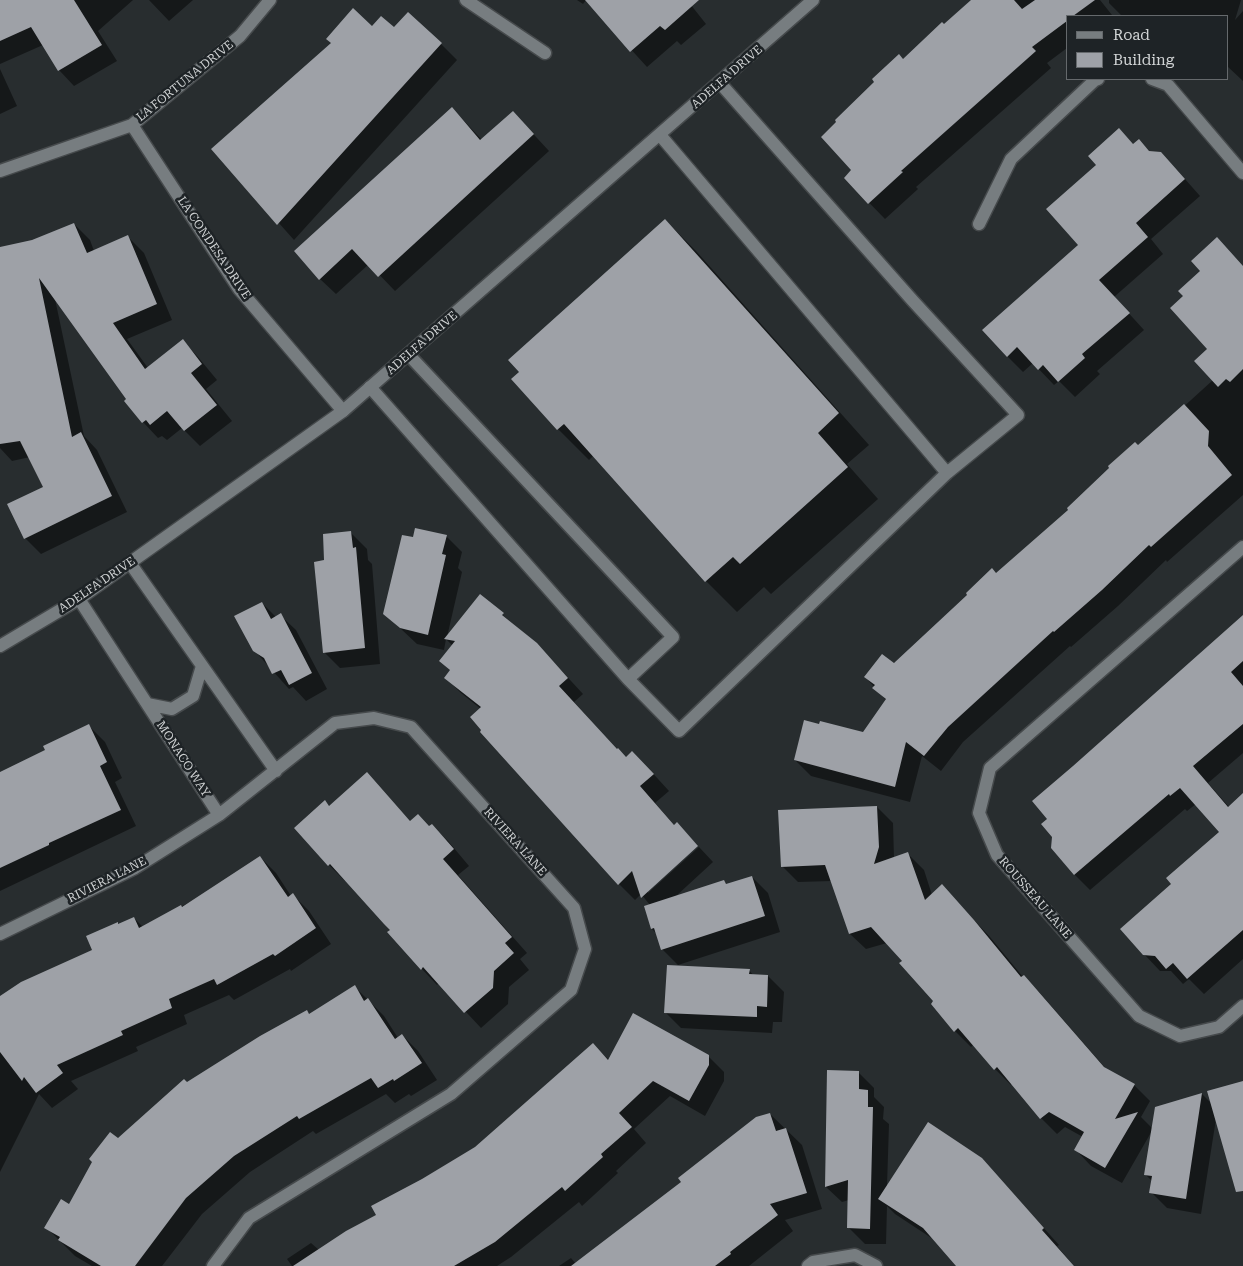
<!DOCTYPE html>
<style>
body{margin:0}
#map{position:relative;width:1243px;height:1266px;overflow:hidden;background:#282d2f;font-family:"Roboto Serif",serif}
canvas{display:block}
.legend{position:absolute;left:1066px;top:15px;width:162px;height:65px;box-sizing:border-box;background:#1e2326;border:1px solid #65696c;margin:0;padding:6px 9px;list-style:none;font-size:15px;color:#d0d3d4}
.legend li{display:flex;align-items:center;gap:10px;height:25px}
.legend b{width:25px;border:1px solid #65696c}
</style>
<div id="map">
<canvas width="1243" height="1266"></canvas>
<ul class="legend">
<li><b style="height:6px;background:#777d80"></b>Road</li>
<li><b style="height:14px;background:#9ea1a7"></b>Building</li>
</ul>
</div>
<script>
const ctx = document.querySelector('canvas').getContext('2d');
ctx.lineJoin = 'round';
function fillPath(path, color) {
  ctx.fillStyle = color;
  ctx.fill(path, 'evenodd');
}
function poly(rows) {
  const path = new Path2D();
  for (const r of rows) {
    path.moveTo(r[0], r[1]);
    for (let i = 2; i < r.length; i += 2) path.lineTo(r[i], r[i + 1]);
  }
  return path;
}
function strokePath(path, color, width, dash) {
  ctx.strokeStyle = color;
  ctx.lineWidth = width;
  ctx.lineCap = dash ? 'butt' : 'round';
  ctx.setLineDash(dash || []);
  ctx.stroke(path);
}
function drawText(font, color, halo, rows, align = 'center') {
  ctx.font = font + ' "Roboto Serif",serif';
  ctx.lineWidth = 5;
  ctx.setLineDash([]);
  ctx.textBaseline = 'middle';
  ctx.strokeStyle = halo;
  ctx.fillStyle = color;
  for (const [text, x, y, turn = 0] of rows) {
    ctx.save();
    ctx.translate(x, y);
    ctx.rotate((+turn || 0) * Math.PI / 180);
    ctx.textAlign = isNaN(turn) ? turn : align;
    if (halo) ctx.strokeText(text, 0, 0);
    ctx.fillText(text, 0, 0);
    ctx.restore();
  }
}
const shadow = poly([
 [0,0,133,0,98,31,117,61,74,86,59,70,43,45,0,64],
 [149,0,193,0,169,21],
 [577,0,586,0,583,4],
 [586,0,687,0,706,24,681,45,677,41,647,67],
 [972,0,1100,0,1112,15,1110,16,1067,16,1067,48,1047,63,1051,68,916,187,918,189,885,219,845,178,853,170,904,60],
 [1109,0,1241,0,1235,20,1243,11,1243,81,1227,66,1227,16,1122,16,1109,3],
 [372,27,394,29,441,44,457,60,294,240,213,149],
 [0,69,17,106,0,114],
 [452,108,482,140,513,112,549,151,395,291,369,264,336,294,320,279],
 [1134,145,1150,152,1177,170,1200,196,1151,239,1163,254,1114,297,1144,330,1097,371,1100,374,1075,397,1059,381,1054,385,1033,363,1023,372,1007,356,1079,245],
 [665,220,696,251,869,445,847,464,878,499,771,594,764,587,737,612,706,581,594,455,589,460,558,429,513,379],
 [74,224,90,240,94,251,128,237,144,253,172,320,127,339,148,368,183,341,198,357,217,380,206,389,232,421,200,446,182,428,167,440,162,436,158,438,143,422,55,299,84,436,97,450,127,512,41,554,25,538,44,488,30,457,12,461,0,448,0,248,33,241],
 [1243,266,1243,495,1167,562,1166,560,1118,606,1071,647,1070,646,963,742,941,771,922,756,910,802,811,776,795,760,863,734,887,701,865,677,894,665,1070,510,1213,380,1208,349],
 [351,533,367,549,368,560,372,564,380,664,340,668,324,652,325,561],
 [446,536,462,552,458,568,462,572,447,637,480,596,537,644,583,694,574,702,617,750,626,758,648,768,669,791,655,803,675,826,697,845,648,890,648,893,699,847,713,862,675,897,724,882,727,885,752,877,768,893,780,932,678,965,662,949,657,934,652,929,645,906,650,905,641,894,635,900,619,884,482,732,481,709,461,693,446,678,451,671,441,661,453,646,446,639,444,650,417,644,384,613,414,539],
 [262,603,276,617,280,615,296,630,327,689,306,701,293,687,289,689,254,650],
 [1243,616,1243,753,1208,783,1229,807,1243,810,1243,959,1204,994,1189,979,1183,984,1171,971,1160,971,1144,954,1173,884,1221,832,1196,804,1187,811,1185,809,1090,890,1074,874],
 [89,726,105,742,122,778,115,782,136,826,0,891,0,773,47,750],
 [367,774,411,822,430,827,432,826,448,841,469,866,458,875,527,953,520,959,529,970,509,987,508,1004,481,1028,439,983,437,985,422,969,391,930,346,879,345,881,329,865,330,807],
 [877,807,893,823,894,858,908,854,924,870,932,895,942,886,990,937,1023,977,1039,992,1107,1070,1134,1085,1150,1101,1141,1117,1153,1129,1156,1108,1202,1094,1212,1104,1243,1086,1243,1187,1216,1119,1201,1214,1167,1208,1151,1192,1152,1181,1146,1175,1153,1129,1122,1183,1091,1166,1076,1150,1083,1137,1065,1127,1057,1134,1041,1118,1012,1083,1011,1085,995,1069,974,1044,971,1047,955,1031,935,1001,887,943,866,949,850,934,832,881,798,882,782,866],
 [260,857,276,873,291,896,293,895,309,911,331,944,291,971,290,969,234,1000,229,995,184,1015,187,1024,136,1047,138,1051,71,1081,78,1089,52,1108,39,1094,0,1172,0,997,94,951,118,923,119,925,134,918,143,927,203,895],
 [749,970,754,976,768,976,784,992,782,1022,773,1022,772,1033,681,1028,665,1012],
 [355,987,384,1016,398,1038,402,1035,418,1051,437,1080,411,1096,409,1094,395,1103,386,1094,316,1134,313,1131,250,1172,202,1214,162,1266,92,1266,75,1256,46,1227,70,1206,118,1140,187,1084,310,1015],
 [593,1045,609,1060,708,1056,724,1072,724,1081,705,1116,670,1096,634,1129,646,1143,616,1171,618,1173,582,1206,579,1202,511,1257,497,1266,292,1266,287,1259,311,1243,319,1250,377,1216,423,1180,476,1148],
 [858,1072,874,1088,874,1097,884,1107,883,1119,889,1124,887,1186,982,1159,1059,1245,1057,1246,1074,1266,958,1266,936,1241,895,1214,887,1206,886,1244,865,1244,849,1228,849,1200,842,1202,826,1187],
 [770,1114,802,1145,822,1209,785,1220,793,1231,749,1266,559,1266,571,1258,576,1264]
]);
const building = poly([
 [0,0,74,0,102,45,58,71,31,27,0,41],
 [585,0,699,0,665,30,660,26,630,52],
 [971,0,1014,0,1022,9,1035,0,1095,0,1073,16,1067,16,1067,21,1032,47,1036,51,901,171,903,172,868,204,844,178,851,170,821,137,836,122,835,120,874,82,872,79,899,54,903,59,942,22,944,24],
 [353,8,372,26,381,16,394,27,408,12,442,43,277,225,211,149,331,43,326,39],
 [452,107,480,140,513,111,534,134,378,277,352,249,319,280,294,251],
 [1119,128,1133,144,1139,139,1149,151,1161,152,1185,179,1136,223,1148,237,1099,280,1130,313,1082,354,1085,358,1058,382,1043,365,1038,370,1017,347,1007,357,982,330,1078,245,1046,209,1096,165,1088,156],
 [665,219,839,413,818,433,848,467,740,564,733,557,705,582,564,424,557,430,511,379,519,372,508,360],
 [74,223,87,253,128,235,157,304,113,323,145,369,183,339,202,364,191,373,217,405,184,431,167,411,150,425,146,420,142,423,124,401,126,399,39,278,72,437,81,432,112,496,24,539,7,504,43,487,20,441,0,444,0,247,32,240],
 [1217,237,1243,266,1243,369,1230,382,1226,379,1218,387,1194,361,1207,349,1170,308,1183,296,1178,291,1200,271,1191,261],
 [1184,404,1209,431,1208,446,1232,475,1151,547,1149,545,1102,590,1054,632,1053,631,948,727,924,756,906,742,895,787,794,760,804,720,819,724,820,721,863,732,886,699,872,688,875,685,864,677,882,654,894,663,967,595,966,593,992,568,996,573,1068,510,1067,508,1109,468,1108,466,1135,442,1138,445],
 [415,528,447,535,442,554,446,555,428,635,400,628,383,614,402,535,413,537],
 [351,531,353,548,356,547,365,648,323,653,314,562,324,560,323,534],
 [480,594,504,613,502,615,537,643,568,678,559,686,617,749,618,748,626,757,632,751,654,774,640,786,674,825,677,822,698,846,641,898,632,871,618,885,480,732,481,730,470,717,481,707,444,678,450,670,439,661,455,641,444,639],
 [262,602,271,619,281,613,312,673,289,685,281,670,272,674,264,658,253,651,234,616],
 [1243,615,1243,661,1231,672,1243,686,1243,724,1193,766,1228,807,1243,793,1243,930,1187,979,1173,963,1166,969,1155,956,1143,955,1120,929,1171,884,1166,878,1219,832,1180,788,1170,796,1169,794,1074,875,1051,848,1052,837,1041,824,1047,819,1032,801,1073,766],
 [89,724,107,762,100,766,121,810,49,843,49,845,0,868,0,772,45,750,43,746],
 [367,772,410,821,418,814,429,826,432,824,454,849,443,859,512,937,505,943,514,953,494,971,493,988,464,1013,423,967,421,970,387,932,390,930,384,924,330,864,328,866,294,828,325,800,329,806],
 [877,806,879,847,874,864,908,852,925,900,942,884,974,920,1021,977,1024,975,1104,1067,1135,1084,1115,1119,1138,1112,1105,1168,1074,1150,1084,1132,1049,1112,1040,1119,997,1067,994,1070,958,1028,954,1032,931,1004,933,1001,899,963,902,961,871,927,849,934,825,865,781,867,778,810],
 [260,856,288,897,293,893,316,928,275,956,273,954,217,985,214,979,169,999,172,1008,121,1031,123,1035,57,1065,63,1073,36,1093,24,1077,22,1081,0,1052,0,996,21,982,92,950,86,936,118,922,118,924,134,917,139,928,181,905,182,907],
 [752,876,765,916,661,950,654,928,651,929,644,906,724,880,726,884],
 [667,965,750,969,749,974,768,975,767,1007,757,1006,757,1017,664,1013],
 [355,985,364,1001,368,998,395,1039,402,1034,422,1063,394,1081,393,1079,378,1088,371,1078,299,1119,297,1116,234,1156,186,1198,135,1266,101,1266,58,1240,60,1237,44,1228,61,1199,69,1204,92,1162,89,1159,110,1132,118,1138,184,1079,187,1082,260,1036,307,1010,309,1014],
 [633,1013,709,1055,709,1065,689,1101,653,1081,619,1113,632,1127,601,1154,603,1157,565,1191,562,1187,495,1242,454,1266,293,1266,346,1231,376,1215,371,1206,422,1179,475,1147,593,1043,608,1060],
 [827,1070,859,1071,859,1089,868,1090,868,1107,873,1107,870,1229,847,1228,848,1180,825,1187],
 [1243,1081,1243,1191,1236,1192,1207,1091],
 [1202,1093,1186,1199,1149,1193,1152,1176,1144,1175,1155,1107],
 [770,1113,776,1131,786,1128,807,1193,770,1204,778,1215,730,1252,731,1254,715,1266,571,1266,681,1182,678,1178,756,1117],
 [928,1122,982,1158,1044,1228,1042,1230,1074,1266,956,1266,923,1228,878,1199]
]);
const service = poly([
 [720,83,913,301,1018,415,947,473],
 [370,387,628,679,673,637,408,354],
 [628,679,679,731,947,473,660,135]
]);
const minor = poly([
 [466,0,545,53],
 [1152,79,1168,85,1243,173],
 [132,125,239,289,343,411],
 [0,171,132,125,240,36,270,0],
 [979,224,1011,159,1095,80,1098,79],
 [1243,547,990,768,979,813,997,855,1139,1016,1180,1036,1219,1027,1243,1006],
 [130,563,276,771],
 [79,599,219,815],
 [147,704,172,709,193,696,202,666],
 [0,934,135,868,219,815,335,723,374,718,411,727,574,908,585,949,571,990,451,1094,249,1218,213,1266],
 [808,1266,813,1262,855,1255,876,1266]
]);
const tertiary = poly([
 [0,646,79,599,343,411,813,0]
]);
const streetNames = [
 ["ADELFA DRIVE",727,77,-41],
 ["LA FORTUNA DRIVE",185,81,-39],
 ["LA CONDESA DRIVE",214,248,56],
 ["ADELFA DRIVE",422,343,-41],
 ["ADELFA DRIVE",97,585,-34],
 ["MONACO WAY",183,759,57],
 ["RIVIERA LANE",515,842,48],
 ["RIVIERA LANE",107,880,-27],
 ["ROUSSEAU LANE",1035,898,49]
];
fillPath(shadow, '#0007');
fillPath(building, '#9ea1a7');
strokePath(service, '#464a4c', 15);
strokePath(minor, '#464a4c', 15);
strokePath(tertiary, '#464a4c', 15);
strokePath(service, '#777d80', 12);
strokePath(minor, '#777d80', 12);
strokePath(tertiary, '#777d80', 12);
drawText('12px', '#d0d3d4', '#1e2326', streetNames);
</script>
